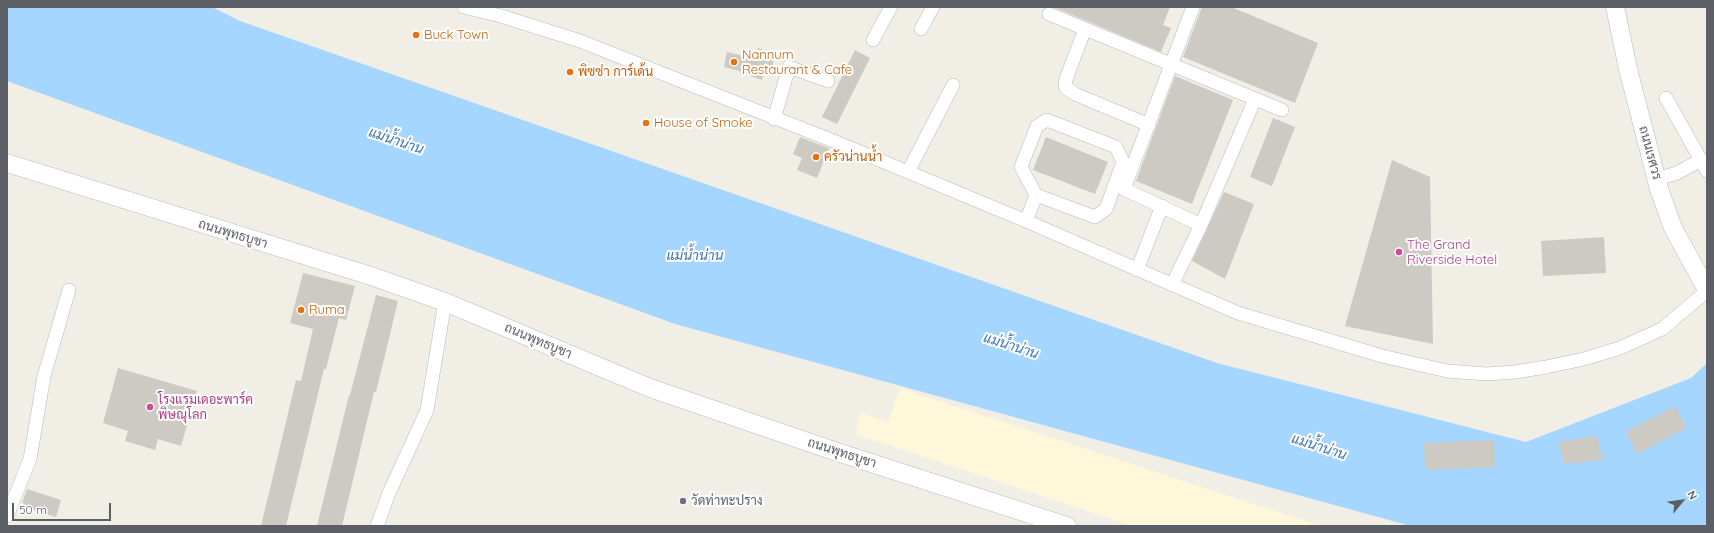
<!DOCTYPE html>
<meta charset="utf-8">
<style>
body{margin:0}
#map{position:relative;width:1714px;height:533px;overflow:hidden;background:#f0eee5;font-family:Quicksand,sans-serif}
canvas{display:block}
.frame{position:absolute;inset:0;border:8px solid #5c6066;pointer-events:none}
.north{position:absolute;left:1662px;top:481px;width:40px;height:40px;-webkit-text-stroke:3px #fff;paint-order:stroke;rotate:61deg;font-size:11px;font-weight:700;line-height:16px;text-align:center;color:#5c6066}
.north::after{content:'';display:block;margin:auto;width:14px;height:18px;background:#5c6066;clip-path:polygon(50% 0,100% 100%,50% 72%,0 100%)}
.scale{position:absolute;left:12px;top:503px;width:99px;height:18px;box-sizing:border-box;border:2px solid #5c6066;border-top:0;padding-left:5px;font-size:12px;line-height:14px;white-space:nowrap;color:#5c6066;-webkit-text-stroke:3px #fff;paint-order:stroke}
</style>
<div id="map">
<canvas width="1714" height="533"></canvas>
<div class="frame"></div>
<div class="north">N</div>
<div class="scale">50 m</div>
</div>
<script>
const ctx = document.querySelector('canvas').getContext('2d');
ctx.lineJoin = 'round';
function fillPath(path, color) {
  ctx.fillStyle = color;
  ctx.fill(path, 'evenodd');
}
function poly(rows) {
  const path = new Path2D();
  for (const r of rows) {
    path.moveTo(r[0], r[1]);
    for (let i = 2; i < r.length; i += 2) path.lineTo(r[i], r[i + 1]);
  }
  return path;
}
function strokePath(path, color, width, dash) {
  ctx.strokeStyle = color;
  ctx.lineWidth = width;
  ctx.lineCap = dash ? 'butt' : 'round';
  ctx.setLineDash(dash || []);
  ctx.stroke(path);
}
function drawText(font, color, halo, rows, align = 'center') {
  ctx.font = font + ' Quicksand,Sarabun,sans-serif';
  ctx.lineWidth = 4;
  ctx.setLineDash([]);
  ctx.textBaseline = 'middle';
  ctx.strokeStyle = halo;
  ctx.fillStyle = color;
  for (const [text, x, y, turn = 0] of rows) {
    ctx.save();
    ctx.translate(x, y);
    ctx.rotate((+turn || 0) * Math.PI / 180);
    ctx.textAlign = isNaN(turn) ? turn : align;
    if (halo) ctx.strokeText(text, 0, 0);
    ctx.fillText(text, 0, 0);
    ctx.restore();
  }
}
const commercial = poly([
 [900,388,1321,526,1132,526,855,434,861,413,888,422]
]);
const water = poly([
 [7,7,212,7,240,21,1217,363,1526,442,1691,378,1707,363,1707,526,1411,526,675,324,7,81]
]);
const building = poly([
 [1053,7,1170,7,1163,25,1171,28,1161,52],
 [1202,7,1231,7,1318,43,1295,103,1183,57],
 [758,48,776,54,770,73,764,72,762,80,750,76,750,74,724,67,727,52,755,59],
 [855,50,870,58,837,124,822,117],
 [1175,76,1233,100,1192,204,1136,181],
 [1273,118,1295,127,1272,186,1250,177],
 [800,137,829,148,817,178,797,170,802,158,793,154],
 [1046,137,1108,162,1095,194,1033,170],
 [1392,160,1430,177,1433,344,1345,326],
 [1224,192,1254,204,1225,279,1192,261],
 [1604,237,1606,273,1543,276,1541,241],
 [303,273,355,286,346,320,339,318,326,369,324,369,286,526,261,526,296,380,301,381,313,329,290,323],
 [376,295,398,301,376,392,374,392,342,526,317,526,349,395,350,395],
 [118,368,197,391,181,446,158,439,155,450,125,441,128,431,103,423],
 [1675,406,1686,428,1637,454,1626,432],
 [1597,436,1603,460,1564,464,1558,442],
 [1494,440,1495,467,1425,470,1424,443],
 [27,489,61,500,56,517,21,506]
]);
const street = poly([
 [464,7,501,16,580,41,836,142,1026,221,1238,313,1382,356,1447,371,1486,374,1515,372,1546,367,1584,359,1620,348,1662,329,1707,291],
 [1193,7,1124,189,1201,225],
 [1049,14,1282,110],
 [921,29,933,7],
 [1085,29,1066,79,1065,85,1066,88,1075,94,1149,125],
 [873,40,891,7],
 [1666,98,1707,171],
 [774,119,789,67,828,81],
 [908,172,953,85],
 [1657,179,1677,173,1701,160],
 [1026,221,1036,195,1095,217,1106,209,1123,162,1116,147,1047,120,1037,126,1021,167,1036,195],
 [1137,270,1162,206],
 [1172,285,1201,225,1255,99],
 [7,516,30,459,44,376,69,290],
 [377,526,389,493,427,410,445,302]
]);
const secondary = poly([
 [1615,7,1628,69,1659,189,1673,228,1707,290],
 [7,163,371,276,445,302,650,388,840,453,1067,526]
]);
const markers = [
 [416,35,4,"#e8710a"],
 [734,62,4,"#e8710a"],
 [570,72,4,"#e8710a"],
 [646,123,4,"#e8710a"],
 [816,157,4,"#e8710a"],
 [1399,252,4,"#d1479c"],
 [301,310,4,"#e8710a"],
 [150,407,4,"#d1479c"],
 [683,501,4,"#6b7280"]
];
const foodNames = [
 ["Buck Town",424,35],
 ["Nannum",742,55],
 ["Restaurant & Cafe",742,70],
 ["พิซซ่า การ์เด้น",578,72],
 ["House of Smoke",654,123],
 ["ครัวน่านน้ำ",824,157],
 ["Ruma",309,310]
];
const streetNames = [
 ["ถนนเรศวร",1650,153,75],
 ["ถนนพุทธบูชา",233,234,17],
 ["ถนนพุทธบูชา",538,341,23],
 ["ถนนพุทธบูชา",842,453,18]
];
const hotelNames = [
 ["The Grand",1407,245],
 ["Riverside Hotel",1407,260],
 ["โรงแรมเดอะพาร์ค",158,400],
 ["พิษณุโลก",158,415]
];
const worshipNames = [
 ["วัดท่าทะปราง",691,501]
];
const waterNames = [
 ["แม่น้ำน่าน",396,141,19],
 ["แม่น้ำน่าน",695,256],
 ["แม่น้ำน่าน",1011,346,18],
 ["แม่น้ำน่าน",1319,447,18]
];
fillPath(commercial, '#fff7da');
fillPath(water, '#a5d6ff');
fillPath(building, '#cdcac4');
strokePath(street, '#b7babf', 14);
strokePath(secondary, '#b8bbc1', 19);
strokePath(street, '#fff', 13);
strokePath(secondary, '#fff', 18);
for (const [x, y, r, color] of markers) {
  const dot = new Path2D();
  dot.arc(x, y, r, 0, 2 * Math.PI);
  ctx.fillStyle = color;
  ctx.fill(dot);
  strokePath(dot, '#fff', 1.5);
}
drawText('13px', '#c56008', '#fff', foodNames, 'left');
drawText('13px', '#5c6066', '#fff', streetNames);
drawText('13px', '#b23c85', '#fff', hotelNames, 'left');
drawText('13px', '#5b616d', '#fff', worshipNames, 'left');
drawText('italic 14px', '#3c75b7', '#fff', waterNames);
</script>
